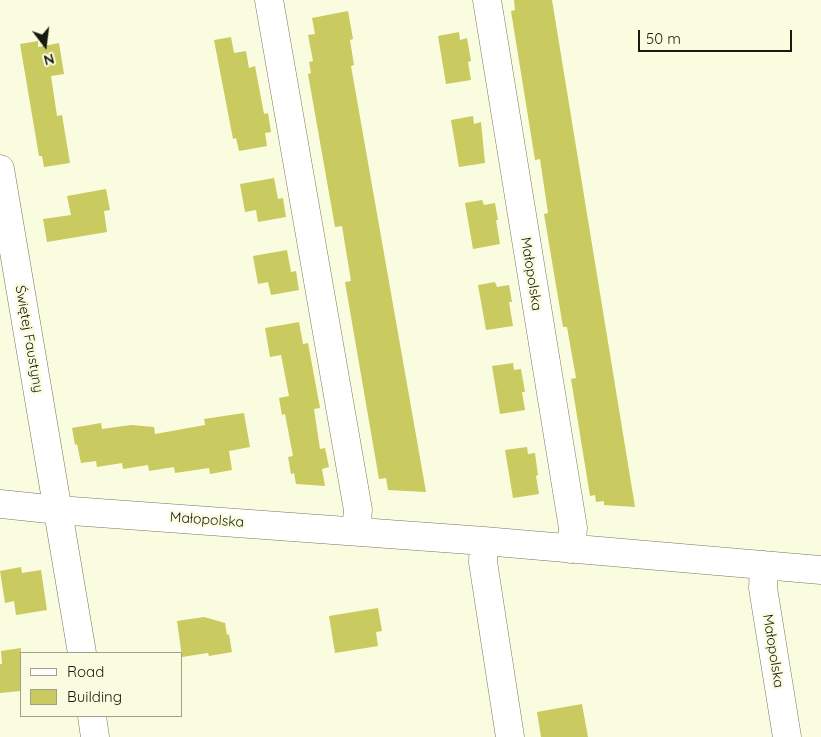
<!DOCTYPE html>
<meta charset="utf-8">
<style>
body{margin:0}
#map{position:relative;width:821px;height:737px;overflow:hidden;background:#fafcdf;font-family:Quicksand,sans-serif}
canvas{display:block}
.legend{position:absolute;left:20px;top:652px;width:162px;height:65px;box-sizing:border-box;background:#fafcdf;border:1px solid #a0a18c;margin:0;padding:6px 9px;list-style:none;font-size:15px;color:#18190f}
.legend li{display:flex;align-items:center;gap:10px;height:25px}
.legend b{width:25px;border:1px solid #a0a18c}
.north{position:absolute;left:20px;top:20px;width:50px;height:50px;-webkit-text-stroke:4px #fafcdf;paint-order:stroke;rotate:165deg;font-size:14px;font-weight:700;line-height:20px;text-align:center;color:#18190f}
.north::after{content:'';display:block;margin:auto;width:18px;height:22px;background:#18190f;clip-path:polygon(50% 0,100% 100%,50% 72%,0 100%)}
.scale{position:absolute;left:638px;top:30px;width:154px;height:22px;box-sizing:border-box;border:2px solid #18190f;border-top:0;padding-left:6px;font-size:15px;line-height:18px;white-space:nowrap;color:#18190f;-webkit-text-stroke:4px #fafcdf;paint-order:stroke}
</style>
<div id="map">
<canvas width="821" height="737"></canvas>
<ul class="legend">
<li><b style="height:6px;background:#fff"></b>Road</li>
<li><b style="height:14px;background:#c9ca5f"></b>Building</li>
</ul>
<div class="north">N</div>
<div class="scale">50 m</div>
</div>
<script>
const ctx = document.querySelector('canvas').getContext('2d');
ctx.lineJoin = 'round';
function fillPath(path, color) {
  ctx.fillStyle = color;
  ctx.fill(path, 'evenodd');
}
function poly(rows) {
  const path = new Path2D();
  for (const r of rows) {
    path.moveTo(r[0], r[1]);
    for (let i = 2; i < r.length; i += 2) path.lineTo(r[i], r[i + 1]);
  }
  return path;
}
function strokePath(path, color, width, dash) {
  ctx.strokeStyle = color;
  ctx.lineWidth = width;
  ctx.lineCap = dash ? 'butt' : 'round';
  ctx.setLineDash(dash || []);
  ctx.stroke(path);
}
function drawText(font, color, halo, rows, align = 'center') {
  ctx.font = font + ' Quicksand,sans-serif';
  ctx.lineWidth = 5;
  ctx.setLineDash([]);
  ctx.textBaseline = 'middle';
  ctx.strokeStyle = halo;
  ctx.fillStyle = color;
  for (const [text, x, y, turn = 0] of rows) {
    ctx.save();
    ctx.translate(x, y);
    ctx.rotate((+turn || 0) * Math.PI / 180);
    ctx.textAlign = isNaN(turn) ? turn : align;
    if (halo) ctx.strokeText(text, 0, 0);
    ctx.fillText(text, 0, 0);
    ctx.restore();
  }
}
const building = poly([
 [514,0,552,0,635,507,604,505,604,501,596,502,595,495,590,496,571,379,576,378,567,327,563,327,544,214,548,213,540,159,535,160,511,11,515,10],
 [348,11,353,39,350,40,354,65,351,66,426,492,388,490,386,478,379,479,345,282,351,281,342,226,335,227,308,74,311,73,309,62,313,61,308,35,315,34,312,18],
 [459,32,460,40,467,38,471,61,468,62,471,80,446,84,438,36],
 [231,37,234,53,246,51,249,68,255,66,264,114,268,113,271,132,265,133,267,146,239,151,236,138,233,139,214,40],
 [38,41,38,47,59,43,64,74,51,76,57,116,62,115,70,163,44,167,42,156,39,156,20,44],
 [473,116,474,124,481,122,485,163,459,167,451,120],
 [274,178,278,199,283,198,286,217,258,222,256,210,245,212,240,184],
 [106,189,110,210,104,211,107,232,47,242,43,219,71,215,67,196],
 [482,200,484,205,495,203,498,220,496,220,500,244,473,249,465,203],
 [287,250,291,272,296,271,299,290,271,295,268,282,258,284,253,256],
 [495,282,497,287,509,285,512,302,509,302,513,326,486,330,478,285],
 [299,322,303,344,308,343,320,408,314,409,320,449,325,448,329,467,322,469,325,486,296,484,294,473,291,474,288,457,293,456,285,414,282,415,279,398,289,396,281,355,270,357,265,328],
 [513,363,514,370,521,369,525,392,522,392,525,410,500,414,492,366],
 [244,413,250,447,229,451,232,470,210,474,209,468,175,473,174,467,149,471,148,465,123,469,122,463,97,467,96,461,81,463,77,444,75,445,72,428,101,423,102,429,131,425,154,427,155,434,205,425,204,419],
 [527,447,528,454,535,453,538,475,536,476,539,494,513,498,505,450],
 [21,567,22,573,41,570,47,610,16,615,14,601,5,603,0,571],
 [378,608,382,631,376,632,378,646,335,653,329,616],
 [204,617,225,623,227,635,229,634,232,652,209,656,208,653,182,657,177,621],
 [21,648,21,691,0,693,0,664,2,664,1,651],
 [582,704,588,737,541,737,537,712]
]);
const minor = poly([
 [269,0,358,510,356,531],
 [487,0,573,528,571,549],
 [0,169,82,653],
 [0,504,58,510,484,541,821,570],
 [484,541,483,562,510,737],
 [764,565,763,588,787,737],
 [92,716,95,737]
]);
const streetNames = [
 ["Małopolska",531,274,81],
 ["Świętej Faustyny",29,339,80],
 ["Małopolska",207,520,4],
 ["Małopolska",773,651,81]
];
fillPath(building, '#c9ca5f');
strokePath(minor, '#76775e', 29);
strokePath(minor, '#fff', 28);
drawText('14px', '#18190f', '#fafcdf', streetNames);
</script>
